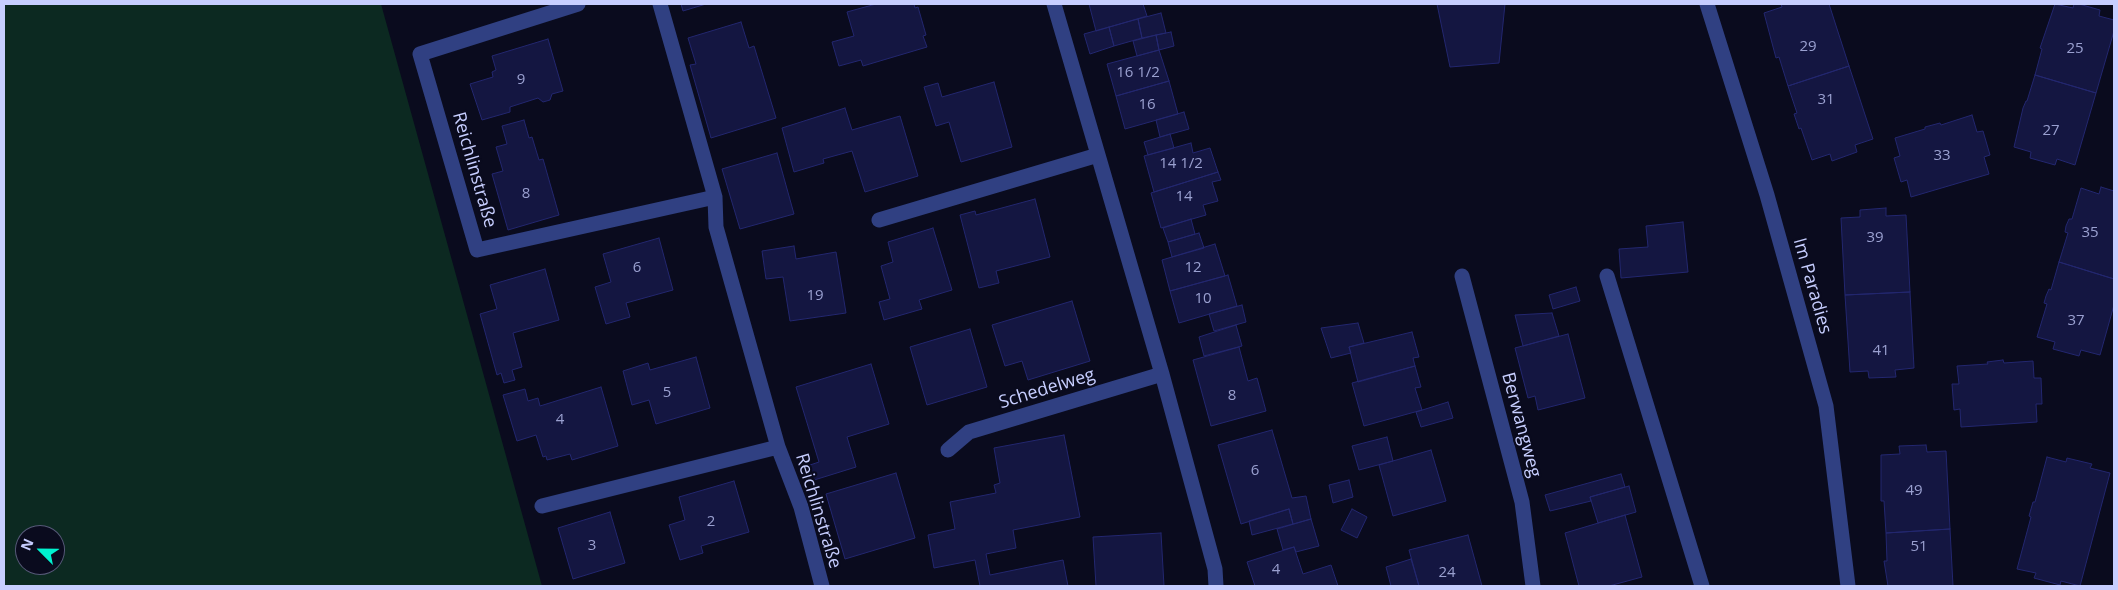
<!DOCTYPE html>
<meta charset="utf-8">
<style>
body{margin:0}
#map{position:relative;width:2118px;height:590px;overflow:hidden;background:#0a0b1e;font-family:"Open Sans",sans-serif}
canvas{display:block}
.frame{position:absolute;inset:0;border:5px solid #c7ceff;pointer-events:none}
.north{position:absolute;left:15px;top:525px;width:50px;height:50px;box-sizing:border-box;background:#0a0b1e;border:1px solid #565978;border-radius:50%;rotate:293deg;font-size:14px;font-weight:700;line-height:20px;text-align:center;color:#c7ceff}
.north::after{content:'';display:block;margin:auto;width:18px;height:22px;background:#00f2d0;clip-path:polygon(50% 0,100% 100%,50% 72%,0 100%)}
</style>
<div id="map">
<canvas width="2118" height="590"></canvas>
<div class="frame"></div>
<div class="north">N</div>
</div>
<script>
const ctx = document.querySelector('canvas').getContext('2d');
ctx.lineJoin = 'round';
function fillPath(path, color) {
  ctx.fillStyle = color;
  ctx.fill(path, 'evenodd');
}
function poly(rows) {
  const path = new Path2D();
  for (const r of rows) {
    path.moveTo(r[0], r[1]);
    for (let i = 2; i < r.length; i += 2) path.lineTo(r[i], r[i + 1]);
  }
  return path;
}
function strokePath(path, color, width, dash) {
  ctx.strokeStyle = color;
  ctx.lineWidth = width;
  ctx.lineCap = dash ? 'butt' : 'round';
  ctx.setLineDash(dash || []);
  ctx.stroke(path);
}
function drawText(font, color, halo, rows, align = 'center') {
  ctx.font = font + ' "Open Sans",sans-serif';
  ctx.lineWidth = 4.5;
  ctx.setLineDash([]);
  ctx.textBaseline = 'middle';
  ctx.strokeStyle = halo;
  ctx.fillStyle = color;
  for (const [text, x, y, turn = 0] of rows) {
    ctx.save();
    ctx.translate(x, y);
    ctx.rotate((+turn || 0) * Math.PI / 180);
    ctx.textAlign = isNaN(turn) ? turn : align;
    if (halo) ctx.strokeText(text, 0, 0);
    ctx.fillText(text, 0, 0);
    ctx.restore();
  }
}
const green = poly([
 [4,4,381,4,542,586,4,586],
 [25,535,55,535,55,565,25,565]
]);
const building = poly([
 [681,4,706,4,683,11,681,4],
 [876,4,914,4,915,8,918,7,926,35,923,36,927,47,863,66,861,60,839,66,832,42,854,36,847,12,876,4],
 [1089,4,1143,4,1147,16,1096,31,1089,4],
 [1437,4,1505,4,1499,63,1450,67,1437,4],
 [1781,4,1829,4,1849,66,1788,86,1779,57,1776,58,1764,13,1782,7,1781,4],
 [2055,4,2073,8,2074,4,2079,4,2100,10,2099,16,2114,20,2114,31,2096,93,2035,75,2042,49,2040,48,2055,4],
 [1161,13,1166,33,1142,38,1138,19,1161,13],
 [1138,19,1142,38,1114,46,1109,27,1138,19],
 [741,22,749,48,754,46,776,118,711,138,690,65,696,64,688,38,741,22],
 [1109,27,1114,46,1090,54,1084,34,1109,27],
 [1171,32,1174,46,1159,50,1156,35,1171,32],
 [1156,35,1159,50,1137,56,1133,41,1156,35],
 [548,39,563,91,552,94,550,100,543,102,538,98,510,107,510,112,482,120,470,84,493,77,492,72,496,70,492,56,548,39],
 [1159,50,1169,81,1116,96,1107,64,1159,50],
 [1849,66,1873,139,1855,145,1857,152,1832,161,1830,154,1812,160,1801,128,1799,129,1794,114,1797,113,1788,86,1849,66],
 [2035,75,2096,93,2075,165,2057,159,2055,165,2030,158,2031,152,2014,147,2023,108,2026,101,2027,101,2035,75],
 [1169,81,1178,114,1125,129,1116,96,1169,81],
 [994,82,1012,147,961,162,949,122,936,126,924,87,938,83,942,97,994,82],
 [845,108,852,130,900,116,918,176,865,192,852,151,823,159,824,163,794,172,782,128,845,108],
 [1184,112,1189,129,1160,137,1156,120,1184,112],
 [1972,115,1977,132,1983,131,1990,155,1984,157,1989,174,1911,197,1907,180,1901,182,1894,158,1900,156,1895,138,1925,129,1925,127,1940,123,1941,125,1972,115],
 [524,120,529,138,532,137,539,160,543,159,559,215,508,230,492,174,503,171,496,147,507,144,502,126,524,120],
 [1170,134,1174,148,1148,155,1144,142,1170,134],
 [1191,143,1193,153,1210,148,1218,172,1154,192,1144,156,1191,143],
 [777,153,794,214,740,229,722,169,777,153],
 [1218,172,1221,180,1212,182,1218,201,1203,205,1206,215,1161,228,1151,193,1218,172],
 [2101,187,2114,191,2114,279,2059,262,2068,233,2065,232,2066,226,2069,219,2072,219,2081,188,2099,194,2101,187],
 [1035,199,1050,257,996,271,999,283,979,288,960,215,975,211,976,215,1035,199],
 [1886,208,1886,216,1906,215,1910,292,1845,295,1841,218,1860,217,1860,210,1886,208],
 [1191,219,1195,234,1168,242,1163,228,1191,219],
 [1683,222,1688,272,1621,278,1619,249,1648,247,1646,226,1683,222],
 [933,228,952,290,919,300,922,309,884,320,879,302,890,299,881,266,893,262,888,242,933,228],
 [1199,233,1204,248,1172,257,1168,242,1199,233],
 [659,238,673,290,626,303,630,317,606,324,595,287,611,282,603,254,659,238],
 [1215,244,1225,276,1170,291,1162,260,1215,244],
 [794,246,796,259,836,252,846,313,790,321,783,277,766,279,762,251,794,246],
 [2059,262,2114,279,2114,305,2100,355,2081,350,2079,356,2053,349,2055,342,2037,337,2047,304,2044,303,2046,296,2049,289,2051,290,2059,262],
 [545,269,559,320,513,333,522,367,512,370,515,380,504,383,501,373,497,375,480,314,497,309,490,285,545,269],
 [1228,275,1237,306,1179,323,1170,291,1228,275],
 [1576,287,1580,301,1553,309,1549,295,1576,287],
 [1910,292,1914,368,1895,370,1896,377,1869,378,1868,371,1850,372,1845,295,1910,292],
 [1072,301,1090,361,1028,380,1022,361,1005,366,992,325,1072,301],
 [1242,305,1246,322,1214,331,1209,314,1242,305],
 [1552,313,1559,336,1523,346,1515,315,1552,313],
 [1358,323,1364,343,1349,347,1351,353,1331,358,1321,328,1358,323],
 [1236,325,1242,346,1204,356,1199,337,1236,325],
 [970,329,987,387,927,405,910,347,970,329],
 [1412,332,1419,357,1413,358,1415,366,1358,382,1349,347,1412,332],
 [1568,334,1585,398,1538,410,1535,396,1528,398,1515,348,1568,334],
 [1239,347,1248,381,1257,378,1266,411,1211,426,1193,360,1239,347],
 [696,357,710,408,656,424,649,400,632,405,623,371,648,363,650,370,696,357],
 [2003,360,2004,363,2033,361,2034,378,2041,378,2042,404,2036,404,2037,422,1961,427,1960,409,1954,410,1952,384,1959,384,1957,366,1988,364,1987,362,2003,360],
 [871,364,889,424,847,437,856,467,811,481,807,466,819,462,796,387,871,364],
 [1415,366,1421,387,1415,388,1422,410,1364,426,1352,383,1415,366],
 [601,387,618,446,572,460,570,454,547,460,546,456,543,457,536,435,517,441,503,395,525,389,528,401,538,398,540,406,601,387],
 [1448,402,1453,418,1421,427,1416,412,1448,402],
 [1272,430,1292,498,1306,496,1311,519,1293,524,1289,509,1241,524,1218,445,1272,430],
 [1064,435,1080,517,1013,530,1016,548,986,554,990,575,1063,560,1068,586,980,586,975,560,934,568,928,535,955,529,950,502,996,493,994,485,1000,483,994,448,1064,435],
 [1387,437,1393,461,1359,470,1352,446,1387,437],
 [1926,445,1927,452,1946,451,1950,529,1886,533,1884,501,1881,501,1881,455,1900,454,1899,446,1926,445],
 [1431,450,1446,501,1393,516,1379,465,1431,450],
 [2047,457,2066,462,2067,458,2092,464,2090,468,2110,473,2080,586,2061,581,2060,585,2034,578,2036,573,2017,569,2031,517,2029,516,2033,502,2035,502,2047,457],
 [896,473,915,538,845,559,826,494,896,473],
 [1621,474,1625,487,1590,497,1591,501,1550,511,1545,495,1621,474],
 [1349,480,1353,497,1333,503,1329,485,1349,480],
 [734,481,749,532,701,546,703,553,680,560,669,525,685,520,679,497,734,481],
 [1629,486,1636,512,1598,523,1590,497,1629,486],
 [1289,509,1293,524,1252,535,1249,521,1289,509],
 [1352,509,1367,517,1357,538,1341,530,1352,509],
 [610,512,625,563,573,579,558,528,610,512],
 [1625,515,1642,577,1609,586,1579,586,1565,533,1625,515],
 [1311,519,1319,546,1296,552,1294,547,1283,550,1277,529,1311,519],
 [1950,529,1953,586,1888,586,1884,561,1887,561,1886,533,1950,529],
 [1161,533,1164,586,1096,586,1093,537,1161,533],
 [1468,535,1482,586,1419,586,1409,550,1468,535],
 [1294,547,1303,574,1331,565,1338,586,1255,586,1247,562,1294,547],
 [1411,559,1419,586,1391,586,1386,567,1411,559]
]);
const minor = poly([
 [578,4,420,54,477,250,715,197],
 [660,4,715,197,716,227,778,447,801,507,822,586],
 [1054,4,1162,374,1215,569,1216,586],
 [1707,4,1767,195,1826,406,1848,586],
 [879,220,1098,155],
 [1462,276,1522,502,1533,586],
 [1607,276,1702,586],
 [948,450,969,432,1162,374],
 [542,506,778,447]
]);
const numberNames = [
 ["29",1808,47],
 ["25",2075,49],
 ["16 1/2",1138,73],
 ["9",521,80],
 ["31",1826,100],
 ["16",1147,105],
 ["27",2051,131],
 ["33",1942,156],
 ["14 1/2",1181,164],
 ["8",526,194],
 ["14",1184,197],
 ["35",2090,233],
 ["39",1875,238],
 ["6",637,268],
 ["12",1193,268],
 ["19",815,296],
 ["10",1203,299],
 ["37",2076,321],
 ["41",1881,351],
 ["5",667,393],
 ["8",1232,396],
 ["4",560,420],
 ["6",1255,471],
 ["49",1914,491],
 ["2",711,522],
 ["3",592,546],
 ["51",1919,547],
 ["4",1276,570],
 ["24",1447,573]
];
const streetNames = [
 ["Reichlinstraße",474,170,74],
 ["Im Paradies",1812,286,74],
 ["Schedelweg",1047,389,-17],
 ["Berwangweg",1521,425,75],
 ["Reichlinstraße",818,511,73]
];
fillPath(green, '#0c2921');
fillPath(building, '#141641');
strokePath(building, '#23276f', 1);
strokePath(minor, '#304082', 15);
drawText('15px', '#9aa0d0', null, numberNames);
drawText('18px', '#c7ceff', '#0a0b1e', streetNames);
</script>
